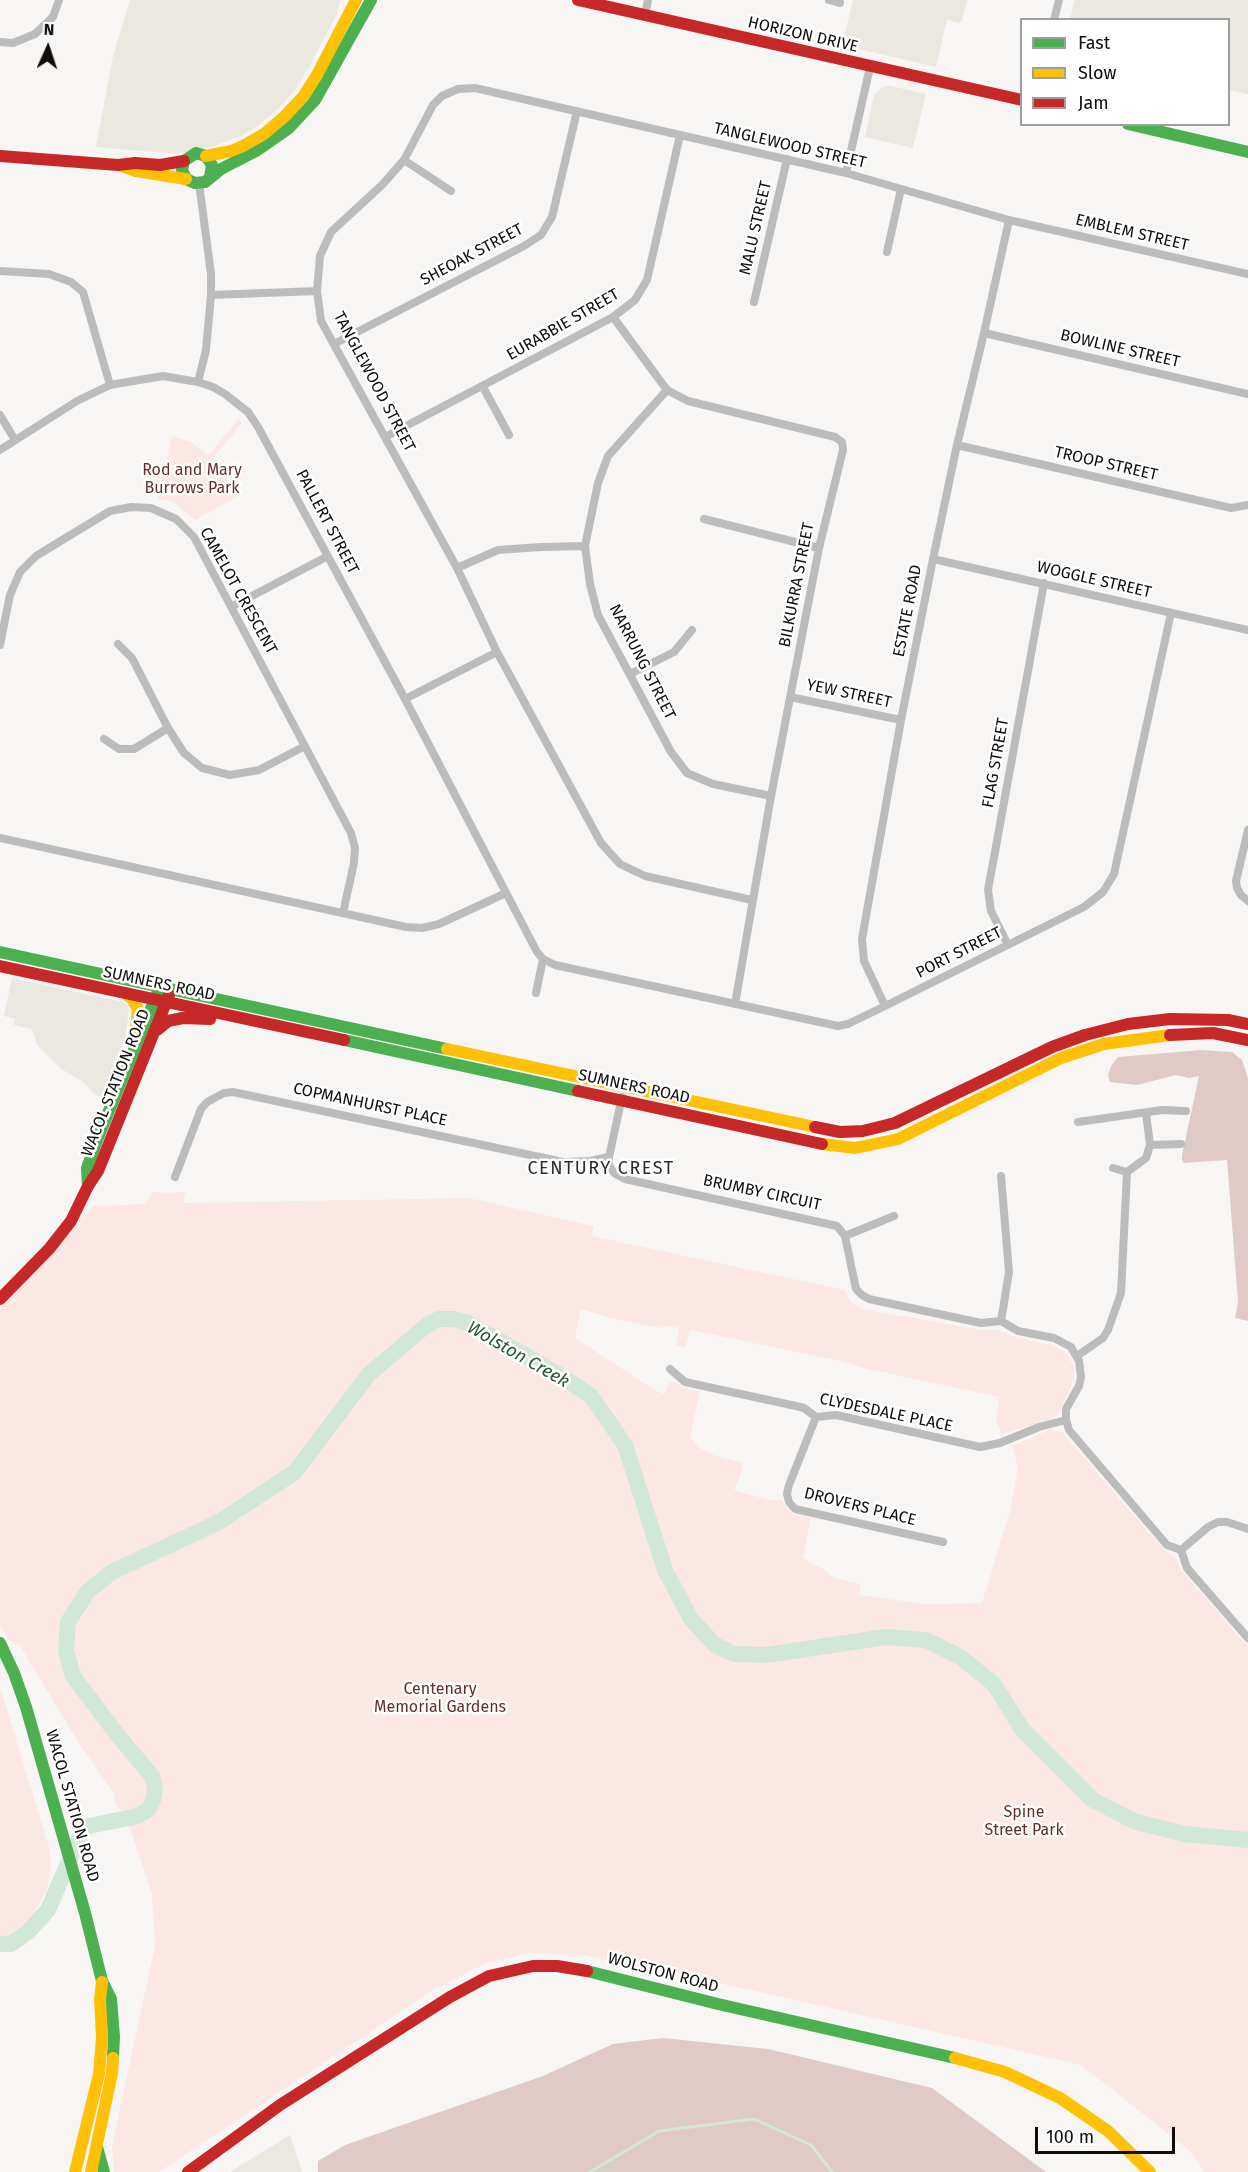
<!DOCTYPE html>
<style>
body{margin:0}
#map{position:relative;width:1248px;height:2172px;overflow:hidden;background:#f8f6f4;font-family:"Fira Sans",sans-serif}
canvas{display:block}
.legend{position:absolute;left:1020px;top:18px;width:210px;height:108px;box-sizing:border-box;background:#fff;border:2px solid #9f9e9e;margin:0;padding:8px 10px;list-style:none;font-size:18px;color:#0e0d0c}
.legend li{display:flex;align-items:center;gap:12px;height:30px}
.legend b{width:30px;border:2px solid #9f9e9e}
.north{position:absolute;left:18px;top:18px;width:60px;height:60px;-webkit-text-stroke:4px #fff;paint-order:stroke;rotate:3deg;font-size:16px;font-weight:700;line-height:24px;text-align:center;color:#0e0d0c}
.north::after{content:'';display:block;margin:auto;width:21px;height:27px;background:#0e0d0c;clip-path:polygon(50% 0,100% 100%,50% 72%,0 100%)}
.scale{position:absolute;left:1035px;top:2127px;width:140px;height:27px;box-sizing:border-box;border:3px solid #0e0d0c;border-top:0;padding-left:8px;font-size:18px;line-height:21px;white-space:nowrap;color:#0e0d0c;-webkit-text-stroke:4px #fff;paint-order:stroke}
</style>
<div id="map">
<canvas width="1248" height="2172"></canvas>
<ul class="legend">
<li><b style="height:8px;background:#4caf50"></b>Fast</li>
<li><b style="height:8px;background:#ffc107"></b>Slow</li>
<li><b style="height:8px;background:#c62828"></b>Jam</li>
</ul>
<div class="north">N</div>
<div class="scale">100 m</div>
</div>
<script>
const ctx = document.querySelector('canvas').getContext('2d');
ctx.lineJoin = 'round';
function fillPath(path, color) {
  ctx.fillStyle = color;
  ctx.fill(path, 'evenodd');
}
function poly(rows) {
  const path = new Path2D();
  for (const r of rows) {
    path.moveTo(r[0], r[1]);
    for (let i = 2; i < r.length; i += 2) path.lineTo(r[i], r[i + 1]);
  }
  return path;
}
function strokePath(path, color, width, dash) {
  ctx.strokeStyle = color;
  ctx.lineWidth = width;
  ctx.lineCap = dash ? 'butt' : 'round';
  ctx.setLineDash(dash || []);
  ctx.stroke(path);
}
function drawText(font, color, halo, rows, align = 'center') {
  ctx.font = font + ' "Fira Sans",sans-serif';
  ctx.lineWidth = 5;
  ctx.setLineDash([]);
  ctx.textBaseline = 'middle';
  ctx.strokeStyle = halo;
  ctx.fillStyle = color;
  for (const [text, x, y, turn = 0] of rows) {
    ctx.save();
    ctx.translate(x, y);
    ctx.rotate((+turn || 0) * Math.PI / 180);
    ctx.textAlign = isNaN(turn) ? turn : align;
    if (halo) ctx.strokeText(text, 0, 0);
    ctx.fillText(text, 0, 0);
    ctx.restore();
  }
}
const built = poly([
 [130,0,340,0,337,14,308,69,295,90,279,108,256,127,241,136,211,147,176,154,96,147,113,56],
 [853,0,967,0,962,21,958,23,947,19,936,67,842,45],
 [1075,0,1248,0,1248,94,1229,90,1228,20,1070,19],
 [884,86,891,86,926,94,913,148,865,137,874,95],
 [12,978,123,1002,127,1005,129,1009,125,1041,103,1099,93,1093,83,1082,60,1068,37,1045,32,1029,14,1025,15,1019,4,1016],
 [290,2135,302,2172,230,2172]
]);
const green = poly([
 [238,419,242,423,213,459,237,497,195,520,173,502,158,499,172,436,191,442,209,455],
 [153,1192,169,1193,186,1192,183,1203,469,1198,594,1226,592,1236,845,1290,850,1301,863,1309,983,1330,996,1329,1015,1337,1053,1345,1067,1354,1074,1367,1074,1379,1059,1413,1052,1419,1002,1434,996,1421,999,1397,872,1370,835,1360,690,1330,685,1348,676,1345,679,1328,666,1326,659,1328,611,1318,581,1309,575,1338,656,1391,665,1394,669,1383,673,1382,687,1389,700,1391,690,1436,698,1447,716,1456,743,1463,740,1477,734,1489,737,1491,769,1500,782,1500,788,1511,795,1515,811,1518,803,1557,813,1565,822,1568,834,1578,861,1584,859,1595,926,1604,982,1603,1011,1507,1018,1468,1012,1446,1051,1429,1062,1432,1164,1550,1176,1558,1181,1570,1248,1647,1248,2172,1204,2172,1191,2152,1081,2065,751,1990,582,1955,529,1953,487,1963,433,1990,159,2172,114,2172,112,2146,155,1946,152,1894,133,1837,122,1812,115,1803,114,1794,78,1742,19,1644,15,1645,8,1639,0,1626,0,1309,94,1206,145,1204],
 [0,1687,49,1847,51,1866,47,1889,27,1926,11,1936,0,1937]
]);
const forest = poly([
 [1201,1050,1232,1052,1242,1060,1248,1078,1248,1321,1235,1318,1238,1302,1227,1160,1184,1163,1182,1160,1182,1155,1199,1076,1189,1078,1176,1075,1137,1085,1110,1082,1108,1075,1111,1066,1118,1057],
 [663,2038,768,2049,932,2088,1046,2172,318,2172,318,2161,345,2145,543,2076,613,2044]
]);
const stream = poly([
 [590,2172,659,2131,754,2119,811,2145,832,2172]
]);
const river = poly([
 [0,1944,11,1944,28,1932,48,1910,82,1831,89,1826,138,1816,149,1809,153,1800,155,1788,152,1776,119,1737,73,1676,66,1651,68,1622,88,1591,112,1572,219,1522,295,1472,369,1374,427,1325,439,1319,454,1319,468,1323,561,1376,591,1396,625,1445,665,1570,691,1619,715,1645,734,1654,766,1655,886,1637,926,1640,960,1657,994,1684,1022,1729,1093,1800,1136,1822,1185,1834,1248,1840]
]);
const street = poly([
 [829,0,840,3],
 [645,15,648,0],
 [1054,20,1059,0],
 [0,42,13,43,35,34,53,17,59,0],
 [404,160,451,191],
 [846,173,870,67],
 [887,252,901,189],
 [0,271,49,274,71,282,83,292,110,385],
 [211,295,317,291],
 [754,302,787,159],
 [613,317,667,390,688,401,835,437,842,442,843,450,819,548,771,796,735,1004],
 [984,333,1248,394],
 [334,344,524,246,541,235,552,217,577,111],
 [198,382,206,350,211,295,211,274,199,183],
 [483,387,509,435],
 [667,390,608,456,598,483,585,546,590,584,598,615,671,752,687,773,713,784,771,796],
 [0,415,15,440],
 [385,437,613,317,635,300,647,280,680,135],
 [957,445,1231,508,1248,505],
 [0,450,77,401,110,385,163,376,198,382,213,387,225,394,248,412,258,427,405,699,537,952,543,959,555,965,838,1026,848,1024,885,1006,1084,907,1103,892,1114,874,1171,613],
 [704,519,819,548],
 [933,559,1248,630],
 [457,568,498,550,541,547,585,546],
 [231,607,328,556],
 [118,644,132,658,168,728,184,753,202,768,230,775,259,770,305,746],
 [0,645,10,595,20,572,36,556,110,511,131,507,151,508,176,519,194,537,351,833,355,848,354,863,343,913],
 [630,674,674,652,692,630],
 [790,697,901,720],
 [405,699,497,652],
 [104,739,119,749,134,749,168,728],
 [1248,830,1236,881,1237,888,1241,895,1248,901],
 [0,838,406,927,422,928,439,924,506,893],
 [752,900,645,876,620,864,601,843,497,652,457,568,321,321,317,291,320,256,331,232,382,185,404,160,433,105,442,96,458,89,475,88,846,173,1009,220,1248,274],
 [1008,945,991,911,988,890,1044,583],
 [536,993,543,959],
 [885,1006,864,961,862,939,901,720,933,559,957,445,984,333,1009,220],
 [622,1097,609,1157,609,1165,614,1173,625,1179,837,1226,845,1236,856,1289,862,1295,869,1299,981,1323,1001,1321,1018,1331,1054,1338,1071,1347,1079,1361,1081,1377,1079,1386,1066,1409,1066,1420,1069,1430,1167,1545,1181,1550,1187,1568,1248,1638],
 [1078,1122,1162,1110,1186,1111],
 [1150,1145,1181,1144],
 [1113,1168,1127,1172,1146,1158,1150,1145,1146,1113],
 [175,1177,201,1109,207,1102,224,1093,233,1092,563,1162,590,1161,609,1157],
 [845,1236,894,1216],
 [1001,1321,1009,1272,1001,1176],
 [1077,1356,1103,1338,1108,1330,1121,1293,1127,1172],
 [670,1369,685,1382,796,1406,804,1408,816,1417,836,1415,980,1447,1000,1443,1039,1427,1066,1420],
 [816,1417,789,1485,787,1494,789,1502,795,1509,943,1542],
 [1181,1550,1208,1527,1218,1522,1227,1522,1248,1529]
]);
const fast = poly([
 [1128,124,1248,152],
 [210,177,212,165,206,156,196,153,184,161,182,170,186,179,195,183,205,182,221,169,256,151,289,128,315,100,371,0],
 [0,952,447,1049],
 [344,1040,578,1091],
 [88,1186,87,1168,97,1140,157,994],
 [0,1643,14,1673,26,1707,85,1913,102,1981,111,1999,114,2037,113,2058],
 [587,1971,718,2004,955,2058],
 [97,2147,104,2172]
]);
const slow = poly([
 [206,156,231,151,243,146,264,134,284,117,303,97,317,75,356,0],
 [122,166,136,171,186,179],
 [125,993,132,999,138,1009,135,1039],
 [447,1049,815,1127],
 [822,1144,855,1148,898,1139,1061,1058,1104,1044,1170,1035],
 [955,2058,1005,2072,1060,2098,1108,2131,1150,2172],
 [75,2172,99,2074,102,2038,100,1999,102,1982],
 [91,2172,112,2073,113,2058]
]);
const jam = poly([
 [578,0,1022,100],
 [0,156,118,165,135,163,160,165,184,161],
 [0,966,344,1040],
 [157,1030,168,1021,183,1018,210,1019],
 [1170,1035,1213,1033,1248,1040],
 [578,1091,822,1144],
 [815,1127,840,1132,863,1131,895,1123,1052,1047,1085,1035,1128,1024,1170,1019,1228,1020,1248,1024],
 [0,1299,49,1249,71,1221,88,1186,98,1171,169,995],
 [188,2172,280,2105,450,1997,489,1976,533,1966,557,1966,587,1971]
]);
const streetNames = [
 ["HORIZON DRIVE",803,35,13],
 ["TANGLEWOOD STREET",790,146,13],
 ["MALU STREET",756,228,-77],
 ["EMBLEM STREET",1132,233,13],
 ["SHEOAK STREET",472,255,-28],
 ["EURABBIE STREET",563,325,-30],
 ["BOWLINE STREET",1120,349,13],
 ["TANGLEWOOD STREET",374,382,62],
 ["TROOP STREET",1106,464,13],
 ["PALLERT STREET",327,522,62],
 ["WOGGLE STREET",1094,580,13],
 ["BILKURRA STREET",797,585,-79],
 ["CAMELOT CRESCENT",238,591,61],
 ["ESTATE ROAD",908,611,-79],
 ["NARRUNG STREET",642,662,63],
 ["YEW STREET",849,694,12],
 ["FLAG STREET",996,763,-80],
 ["PORT STREET",959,953,-27],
 ["SUMNERS ROAD",159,984,12],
 ["WACOL STATION ROAD",116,1083,-68],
 ["SUMNERS ROAD",634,1087,12],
 ["COPMANHURST PLACE",370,1105,12],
 ["BRUMBY CIRCUIT",762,1193,12],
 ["CLYDESDALE PLACE",886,1413,12],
 ["DROVERS PLACE",860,1507,14],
 ["WACOL STATION ROAD",72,1806,74],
 ["WOLSTON ROAD",663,1973,15]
];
const parkNames = [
 ["Rod and Mary",192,471],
 ["Burrows Park",192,489],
 ["Centenary",440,1690],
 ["Memorial Gardens",440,1708],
 ["Spine",1024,1813],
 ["Street Park",1024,1831]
];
const neighbourhoodNames = [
 ["CENTURY CREST",601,1169]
];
const waterNames = [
 ["Wolston Creek",518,1355,30]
];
fillPath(built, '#ebe7e1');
fillPath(green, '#fbe8e5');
fillPath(forest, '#e0cac7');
strokePath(stream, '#d1e7d7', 3);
strokePath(river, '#d1e7d7', 16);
strokePath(street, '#bcbcbc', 8);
strokePath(fast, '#4caf50', 12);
strokePath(slow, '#ffc107', 12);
strokePath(jam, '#c62828', 12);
drawText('16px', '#0e0d0c', '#fff', streetNames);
drawText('16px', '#622e2b', '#fff', parkNames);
ctx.letterSpacing = '1.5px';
drawText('18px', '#2d2c29', '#fff', neighbourhoodNames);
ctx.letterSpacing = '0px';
drawText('italic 18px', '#235638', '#fff', waterNames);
</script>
